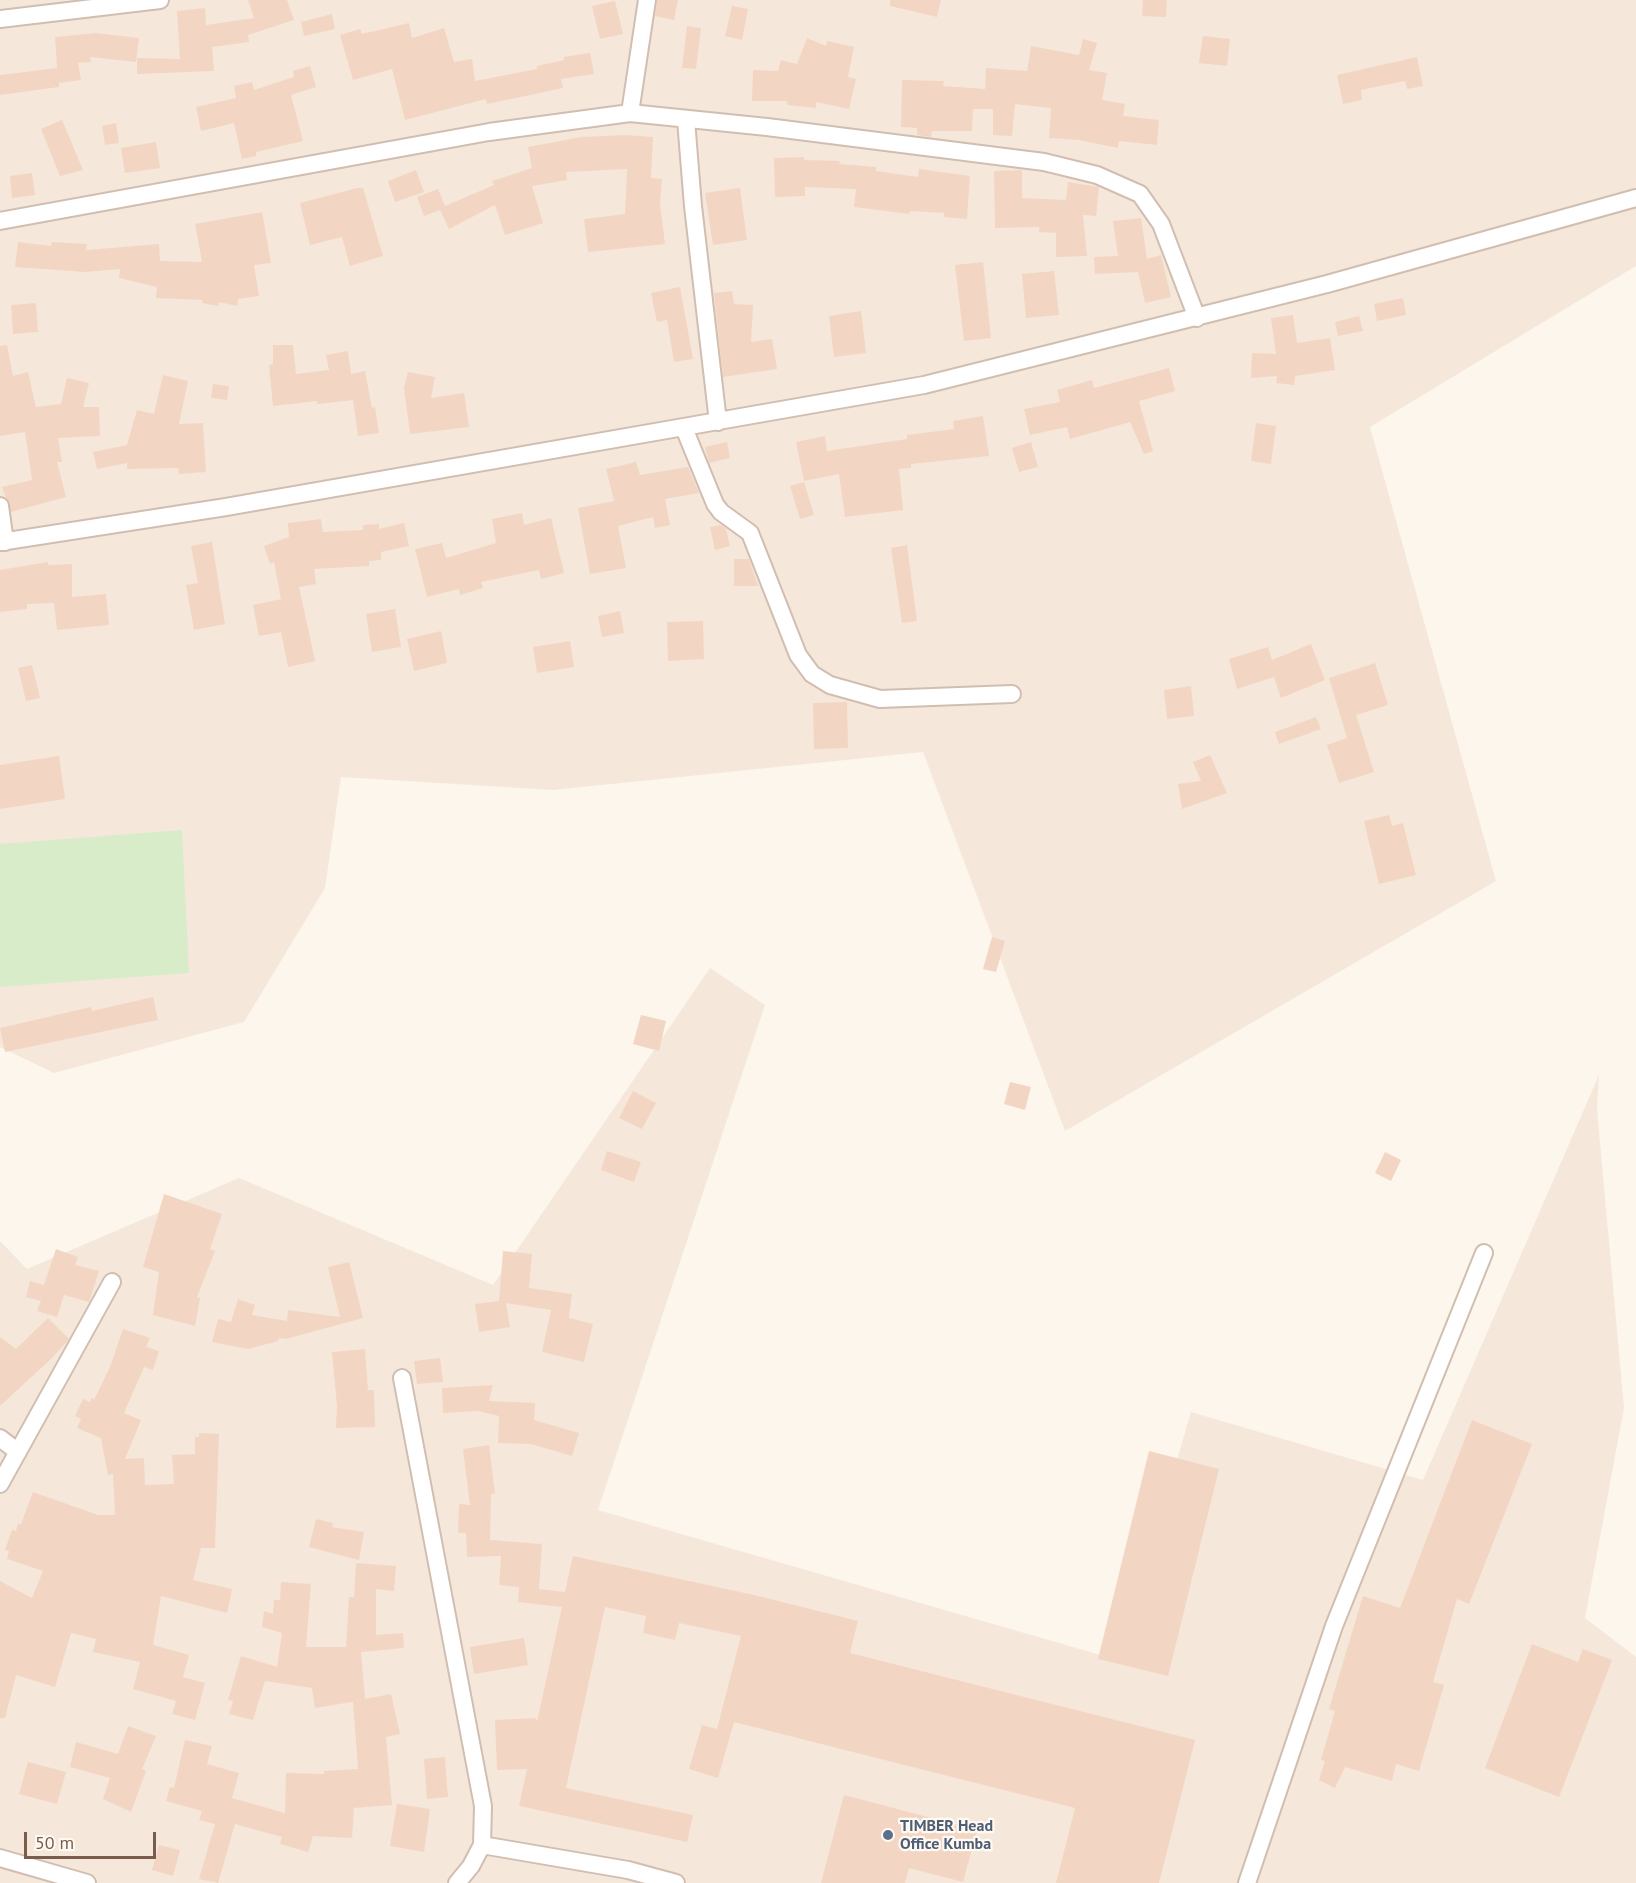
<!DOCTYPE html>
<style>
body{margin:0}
#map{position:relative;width:1636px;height:1883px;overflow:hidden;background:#fdf6ec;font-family:"PT Sans",sans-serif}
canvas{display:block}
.scale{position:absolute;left:24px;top:1832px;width:132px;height:27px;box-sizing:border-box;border:3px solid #7a5c4d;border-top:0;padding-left:8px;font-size:18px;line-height:21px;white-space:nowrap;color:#7a5c4d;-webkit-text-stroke:4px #fffaf3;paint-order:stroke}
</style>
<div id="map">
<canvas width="1636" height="1883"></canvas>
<div class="scale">50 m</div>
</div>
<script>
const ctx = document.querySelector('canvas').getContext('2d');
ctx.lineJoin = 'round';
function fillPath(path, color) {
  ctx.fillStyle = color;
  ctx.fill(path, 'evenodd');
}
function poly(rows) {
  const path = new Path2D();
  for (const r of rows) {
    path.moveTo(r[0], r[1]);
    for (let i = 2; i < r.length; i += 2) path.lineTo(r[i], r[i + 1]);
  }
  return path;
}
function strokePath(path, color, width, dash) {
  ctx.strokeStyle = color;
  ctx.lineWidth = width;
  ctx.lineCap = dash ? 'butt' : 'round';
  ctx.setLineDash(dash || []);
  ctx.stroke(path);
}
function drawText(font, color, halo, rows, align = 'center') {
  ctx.font = font + ' "PT Sans",sans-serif';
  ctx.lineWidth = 4.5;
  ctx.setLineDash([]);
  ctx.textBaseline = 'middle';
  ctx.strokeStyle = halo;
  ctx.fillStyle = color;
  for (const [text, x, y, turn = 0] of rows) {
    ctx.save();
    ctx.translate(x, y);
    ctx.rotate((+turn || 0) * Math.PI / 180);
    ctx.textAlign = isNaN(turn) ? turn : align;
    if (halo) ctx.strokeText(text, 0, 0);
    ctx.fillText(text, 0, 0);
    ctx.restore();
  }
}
const residential = poly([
 [0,0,1636,0,1636,266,1370,427,1496,881,1065,1131,923,752,553,790,341,777,325,888,244,1022,54,1073,0,1047],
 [710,968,765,1005,598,1510,1118,1660,1191,1412,1423,1480,1599,1075,1597,1109,1624,1408,1585,1618,1636,1657,1636,1883,0,1883,0,1241,27,1269,239,1178,493,1285]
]);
const green = poly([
 [182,830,189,973,0,987,0,844]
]);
const building = poly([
 [248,0,287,0,294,20,248,35,249,42,212,47,214,71,137,74,137,58,180,59,177,11,205,8,206,25,254,18],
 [657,0,678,0,674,20,655,16],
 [890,0,941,0,937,17,890,6],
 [1143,0,1167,0,1166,17,1142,16],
 [615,1,623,34,600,39,592,6],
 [732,6,748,9,742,40,725,36],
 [332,14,335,29,304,36,301,22],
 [409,23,412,38,444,28,454,62,472,59,475,81,537,69,537,66,564,60,564,57,590,53,594,74,561,79,563,88,487,104,486,99,405,120,392,69,353,80,340,35,360,29,362,34],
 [687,26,701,28,696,69,682,68],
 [96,33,139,38,136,62,90,57,91,62,78,63,81,80,59,83,59,87,0,95,0,75,57,68,55,37],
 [1203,36,1230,39,1227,66,1199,63],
 [807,38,826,46,827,41,854,47,848,77,856,79,849,109,816,102,816,108,787,105,787,101,752,101,753,70,778,71,781,60,797,64],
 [1083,39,1097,43,1089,70,1107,73,1102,100,1125,104,1123,116,1159,120,1157,145,1119,141,1118,148,1079,140,1049,138,1051,108,1015,104,1012,136,993,135,993,109,973,109,972,131,932,131,931,137,917,135,917,128,901,127,902,80,944,81,943,86,985,89,986,68,1027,71,1031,46,1079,55],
 [1417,57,1423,86,1407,89,1405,81,1361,90,1362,100,1343,104,1337,75],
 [310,66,316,87,291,95,303,141,256,152,256,156,242,159,234,123,201,131,196,107,236,98,234,86,252,82,254,90,294,77,293,71],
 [62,120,83,170,60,176,41,129],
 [116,123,119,143,105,145,102,126],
 [625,135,653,137,651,178,662,179,660,204,665,244,588,252,584,219,625,214,627,169,566,172,567,180,532,186,543,223,505,235,495,205,449,229,440,210,424,216,417,197,438,189,445,206,494,185,492,181,532,168,528,147,581,137],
 [156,142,160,168,125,173,121,148],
 [804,157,804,160,840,161,839,164,876,167,876,171,918,177,919,169,970,176,967,219,944,217,944,213,910,211,909,214,854,207,856,189,805,187,805,196,775,197,774,158],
 [416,170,424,192,395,202,388,181],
 [1022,170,1022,198,1066,200,1068,182,1099,187,1096,216,1083,215,1087,256,1056,257,1056,233,1039,232,1039,227,995,228,994,171],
 [32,173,35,195,12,198,10,176],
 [357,188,363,188,383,256,350,266,342,237,310,245,300,203],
 [740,188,747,240,713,245,705,193],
 [262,212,271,263,254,265,259,296,238,299,237,306,219,302,218,306,202,303,203,300,156,298,157,287,119,278,120,269,85,272,15,267,18,242,51,246,52,242,87,244,86,250,159,244,160,261,202,262,195,224],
 [1141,218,1147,259,1161,255,1171,297,1145,303,1138,272,1095,274,1094,257,1118,256,1113,221],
 [983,262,991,338,964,341,955,265],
 [1054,271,1059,315,1026,318,1022,274],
 [680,287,693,359,674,362,667,320,657,322,651,293],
 [732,291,734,304,753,305,751,342,772,339,777,369,723,377,714,293],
 [1403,298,1406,315,1377,321,1374,304],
 [36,303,38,332,13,334,11,305],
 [861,311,866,353,834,357,829,316],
 [1293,315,1297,343,1330,338,1335,370,1295,376,1294,385,1276,383,1277,376,1251,378,1252,353,1276,354,1271,318],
 [1359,316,1363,331,1338,336,1335,322],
 [7,345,13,376,28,372,36,407,61,404,67,378,89,383,83,407,99,407,100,436,58,438,62,462,57,462,66,497,11,512,2,487,32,480,25,432,0,436,0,346],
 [273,345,293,345,296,374,329,370,326,355,348,351,351,374,365,371,372,408,375,407,379,433,358,436,353,400,317,404,317,401,273,406,269,365,273,364],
 [1169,368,1175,391,1139,401,1153,451,1144,454,1130,422,1070,439,1067,427,1030,435,1024,409,1060,402,1057,390,1092,380,1094,388],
 [408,372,435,377,431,398,464,393,469,427,410,434,404,388],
 [163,375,188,381,179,424,203,423,206,472,179,474,178,468,127,469,127,463,97,469,93,452,127,445,137,410,154,414],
 [213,384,229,386,227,400,211,398],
 [983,416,989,456,911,464,911,468,899,469,903,510,845,517,839,474,804,481,796,442,825,436,827,451,907,439,907,435,954,429,953,421],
 [1256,423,1276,426,1271,464,1251,461],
 [727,442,730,458,709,463,705,447],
 [1031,442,1038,467,1019,472,1012,448],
 [636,462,640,475,688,467,699,493,665,499,670,525,655,528,653,517,618,526,626,568,590,574,578,508,614,501,606,469],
 [804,482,814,515,800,519,790,486],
 [522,513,524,525,551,518,564,573,541,579,539,570,481,582,483,588,460,595,459,589,427,597,415,549,442,543,446,558,496,543,492,519],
 [321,519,323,532,363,530,363,525,379,524,379,529,404,523,409,546,381,552,381,560,369,561,369,566,314,569,316,584,299,587,315,661,288,667,281,632,259,636,253,605,281,599,274,562,270,564,264,546,289,537,288,523],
 [721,525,726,529,730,546,715,550,710,527],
 [212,542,225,624,194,630,186,585,198,583,191,546],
 [907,545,917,621,902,623,891,548],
 [734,559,749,559,758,586,734,586],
 [48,562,48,565,72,564,72,597,106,594,109,625,57,630,54,603,27,604,27,609,0,612,0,570],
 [395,609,401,647,372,652,366,614],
 [620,611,624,633,602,637,598,616],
 [703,621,704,659,668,661,667,622],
 [441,631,447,663,414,671,407,639],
 [570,641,574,667,537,673,533,647],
 [1311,644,1325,680,1281,698,1274,677,1237,689,1229,659,1268,647,1272,660],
 [1375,663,1388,705,1356,715,1374,772,1339,783,1327,745,1347,738,1329,678],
 [32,665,40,698,26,701,18,668],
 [1191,686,1194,716,1167,719,1164,690],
 [847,702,848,748,814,749,813,703],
 [1316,717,1321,729,1279,744,1275,732],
 [1210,755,1227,793,1182,809,1178,784,1201,781,1193,762],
 [59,756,65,799,0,809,0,765],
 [1389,815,1392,826,1403,823,1416,875,1379,884,1364,821],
 [992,937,1005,941,996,972,983,969],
 [153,997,158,1020,5,1052,0,1028,91,1007,92,1011],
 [641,1015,666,1021,659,1051,633,1044],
 [1010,1082,1031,1087,1025,1110,1004,1104],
 [633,1091,656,1103,642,1129,619,1118],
 [607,1151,641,1162,634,1182,601,1170],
 [1385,1152,1401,1160,1391,1181,1375,1173],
 [164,1194,222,1214,210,1249,215,1251,197,1297,200,1298,195,1326,153,1315,159,1272,143,1267],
 [56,1249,78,1257,75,1265,99,1271,89,1302,64,1295,57,1317,37,1311,41,1301,26,1297,30,1281,44,1285],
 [503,1251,532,1254,529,1288,572,1294,569,1318,593,1324,584,1362,542,1352,551,1310,506,1303,510,1327,479,1332,475,1304,499,1301],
 [349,1262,363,1318,286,1339,279,1338,278,1341,248,1349,212,1342,218,1319,231,1322,238,1299,255,1305,252,1315,287,1321,288,1310,340,1317,328,1267],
 [48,1318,69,1339,52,1358,0,1406,0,1337,16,1349],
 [123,1329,150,1338,146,1347,159,1351,153,1370,144,1367,124,1413,141,1420,125,1459,144,1458,145,1485,174,1484,172,1455,195,1454,195,1437,199,1437,199,1433,219,1434,215,1548,201,1548,193,1580,232,1589,227,1613,161,1596,153,1645,189,1655,183,1677,205,1683,195,1720,172,1714,176,1701,133,1689,140,1662,93,1652,96,1639,71,1633,55,1687,16,1675,5,1718,0,1718,0,1581,32,1598,43,1571,7,1559,9,1551,5,1550,12,1530,16,1531,18,1524,21,1524,33,1492,98,1515,115,1515,113,1474,108,1475,101,1438,77,1428,81,1419,75,1416,83,1399,90,1402,92,1398,94,1400,110,1367],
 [365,1349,368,1390,374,1390,375,1427,336,1428,337,1406,332,1352],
 [440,1358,443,1382,417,1384,414,1361],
 [493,1385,489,1401,535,1403,534,1420,579,1433,572,1456,531,1444,498,1443,499,1416,478,1411,443,1413,442,1388],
 [1472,1420,1532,1444,1469,1604,1457,1599,1433,1682,1444,1685,1419,1771,1396,1764,1392,1781,1345,1767,1335,1788,1319,1780,1325,1761,1321,1760,1335,1711,1329,1709,1363,1596,1400,1608],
 [489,1445,495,1494,491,1494,490,1540,542,1544,539,1589,565,1592,573,1556,754,1595,858,1621,850,1653,1195,1740,1159,1883,1056,1883,1075,1808,734,1722,718,1778,689,1769,702,1725,717,1729,741,1636,679,1623,675,1640,643,1633,646,1616,605,1607,566,1788,693,1815,687,1842,519,1806,527,1769,497,1770,495,1720,536,1718,537,1722,562,1607,518,1602,519,1587,499,1585,501,1556,467,1557,466,1533,458,1533,459,1504,470,1505,463,1449],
 [1149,1451,1219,1469,1168,1676,1098,1659],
 [316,1519,333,1523,332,1527,364,1532,359,1560,309,1547],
 [356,1563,396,1566,394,1591,376,1589,376,1635,403,1633,404,1648,361,1652,365,1699,391,1694,400,1734,386,1737,392,1805,354,1808,352,1838,313,1836,308,1852,280,1844,282,1837,235,1824,218,1883,199,1879,215,1824,199,1820,202,1811,166,1801,170,1787,174,1788,185,1740,212,1746,207,1764,239,1773,232,1798,285,1813,286,1773,324,1774,324,1771,358,1769,353,1702,364,1700,315,1708,312,1688,265,1681,253,1720,229,1714,233,1701,228,1700,241,1656,277,1667,282,1633,262,1627,264,1611,273,1614,274,1600,280,1600,281,1582,311,1584,306,1647,346,1647,349,1597,354,1597],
 [524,1638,528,1665,474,1674,470,1647],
 [1532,1644,1578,1662,1583,1649,1612,1660,1559,1797,1485,1768],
 [128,1726,156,1736,142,1769,146,1771,131,1812,103,1799,110,1778,70,1767,76,1742,118,1754],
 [445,1757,448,1797,427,1799,424,1759],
 [28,1762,66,1772,57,1804,19,1794],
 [844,1795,977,1830,963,1882,909,1868,905,1883,821,1883],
 [397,1804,430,1809,424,1852,390,1846],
 [159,1845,180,1850,173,1876,152,1870]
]);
const street = poly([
 [0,19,160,0],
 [630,113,647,0],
 [686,120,693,206,718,422],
 [0,221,489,132,630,113,767,127,1044,162,1097,175,1140,194,1161,224,1197,318],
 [684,428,715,504,721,512,750,533,798,655,812,674,830,685,880,699,1012,694],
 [0,506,5,542],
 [0,542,226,507,924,385,1327,284,1636,198],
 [402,1378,483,1806,482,1845,471,1866,457,1883],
 [0,1438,18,1452],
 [0,1484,112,1282],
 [482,1845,628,1870,676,1883],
 [0,1858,87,1883],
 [1247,1883,1334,1626,1484,1253]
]);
const markers = [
 [888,1835,6,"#5c6f8a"]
];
const serviceNames = [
 ["TIMBER Head",900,1826],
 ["Office Kumba",900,1844]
];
fillPath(residential, '#f5e8da');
fillPath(green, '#d8ecc9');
fillPath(building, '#f3d5c3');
strokePath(street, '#d1beb0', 20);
strokePath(street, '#fff', 16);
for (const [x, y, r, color] of markers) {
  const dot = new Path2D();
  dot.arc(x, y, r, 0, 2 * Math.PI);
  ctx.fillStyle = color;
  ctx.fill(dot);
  strokePath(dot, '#fffaf3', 2);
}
drawText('bold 16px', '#4e5e75', '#fffaf3', serviceNames, 'left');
</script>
